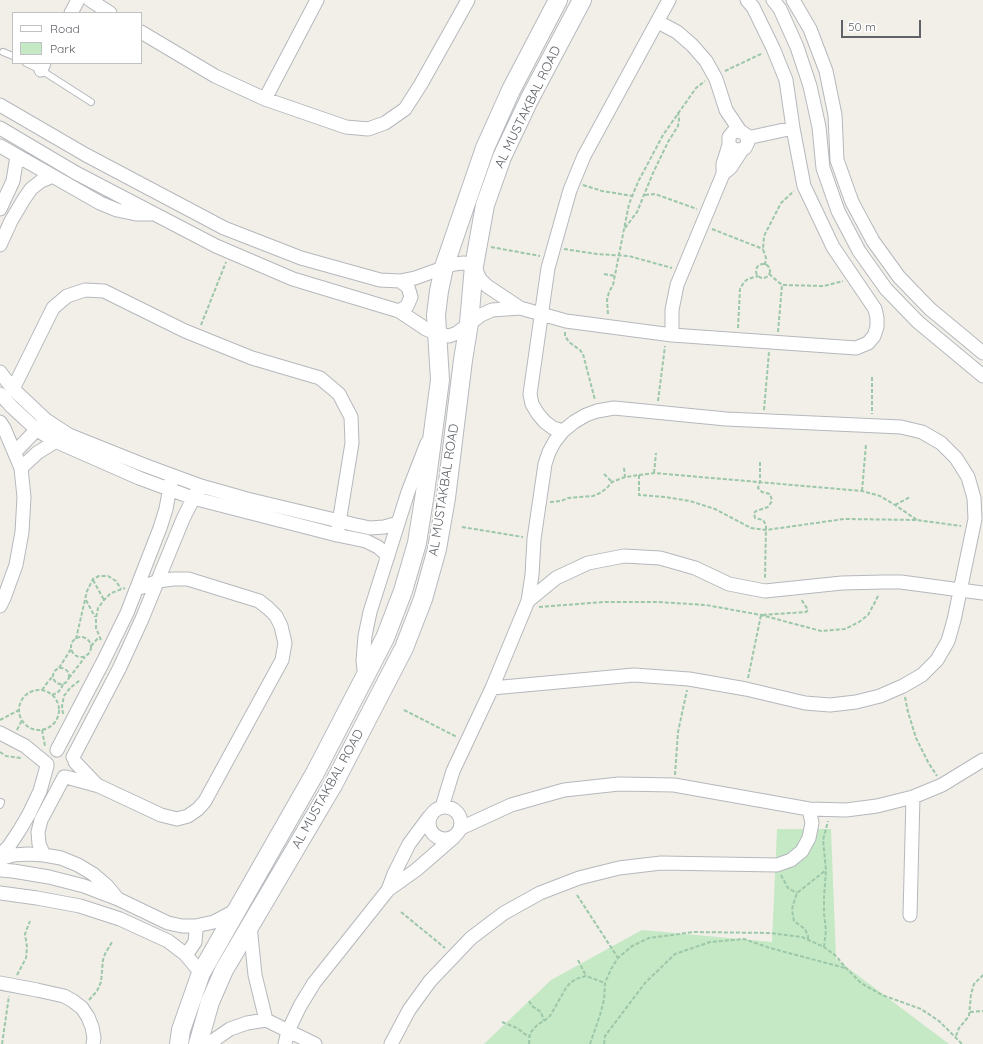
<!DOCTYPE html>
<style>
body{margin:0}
#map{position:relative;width:983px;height:1044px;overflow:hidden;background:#f1efe8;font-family:Quicksand,sans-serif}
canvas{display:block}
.legend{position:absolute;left:12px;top:12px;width:130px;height:52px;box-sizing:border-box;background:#fff;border:1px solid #bfc1c3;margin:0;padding:5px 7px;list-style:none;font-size:12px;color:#5f6368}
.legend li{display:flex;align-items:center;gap:8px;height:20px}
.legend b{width:20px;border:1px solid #bfc1c3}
.scale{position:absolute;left:841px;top:20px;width:80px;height:18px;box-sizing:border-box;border:2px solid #5f6368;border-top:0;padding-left:5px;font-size:12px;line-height:14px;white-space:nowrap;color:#5f6368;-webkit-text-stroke:3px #fff;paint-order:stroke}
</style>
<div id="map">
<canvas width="983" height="1044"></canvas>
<ul class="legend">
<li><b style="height:5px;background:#fff"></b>Road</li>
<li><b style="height:11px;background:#c5e8c5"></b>Park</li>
</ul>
<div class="scale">50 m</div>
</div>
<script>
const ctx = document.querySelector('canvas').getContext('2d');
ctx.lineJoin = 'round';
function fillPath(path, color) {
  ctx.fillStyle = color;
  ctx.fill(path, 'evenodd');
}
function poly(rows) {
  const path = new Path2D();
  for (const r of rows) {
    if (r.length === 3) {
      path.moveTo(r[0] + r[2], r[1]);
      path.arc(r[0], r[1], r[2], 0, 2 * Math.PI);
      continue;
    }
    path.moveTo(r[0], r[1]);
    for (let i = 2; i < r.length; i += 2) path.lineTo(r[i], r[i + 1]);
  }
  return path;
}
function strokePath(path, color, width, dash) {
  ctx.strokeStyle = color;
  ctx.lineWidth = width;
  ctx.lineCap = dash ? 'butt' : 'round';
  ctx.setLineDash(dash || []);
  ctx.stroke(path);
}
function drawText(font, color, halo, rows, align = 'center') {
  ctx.font = font + ' Quicksand,sans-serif';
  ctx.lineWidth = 4;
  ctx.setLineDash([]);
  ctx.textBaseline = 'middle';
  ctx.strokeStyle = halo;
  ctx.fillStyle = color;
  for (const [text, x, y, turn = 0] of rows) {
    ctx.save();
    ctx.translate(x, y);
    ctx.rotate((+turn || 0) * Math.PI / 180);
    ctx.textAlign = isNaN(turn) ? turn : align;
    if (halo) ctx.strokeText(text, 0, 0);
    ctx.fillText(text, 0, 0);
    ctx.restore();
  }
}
const green = poly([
 [777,829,831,829,836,959,949,1044,484,1044,551,980,642,930,772,942]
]);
const path = poly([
 [725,71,763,53],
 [583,185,602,191,633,196],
 [645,195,655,194,697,209],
 [625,228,637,212,653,173,668,142,678,126,679,119,678,112],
 [712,229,763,249],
 [491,247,540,256],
 [564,249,597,254,629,256,672,268],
 [763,271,7],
 [765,265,766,258,763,249,764,236,781,203,794,191],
 [604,274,615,276],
 [769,274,782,285,824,286,843,281],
 [608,314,607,300,609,292,613,285,629,204,638,182,663,135,696,88,705,81],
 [201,325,226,262],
 [738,328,740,289,744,282,748,279,758,276],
 [565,332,565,336,569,342,580,350,583,354,595,400],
 [778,332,782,285],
 [872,377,872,414],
 [658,401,665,346],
 [764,410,769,352],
 [760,462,760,481,758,488,762,492,770,494,771,497,772,501,768,507,756,511,754,513,755,518,763,520,766,525,765,579],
 [624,468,625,477],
 [654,473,656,453],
 [604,474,612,482],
 [639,475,639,495,665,497,690,501,715,509,751,528,766,530,844,519,917,520,961,526],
 [862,491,866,444],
 [550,502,561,501,568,498,593,496,600,493,607,488,612,482,625,477,654,473,862,491,880,496,895,505,917,520],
 [895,505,910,497],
 [462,527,523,537],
 [93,580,104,600],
 [86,600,95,617],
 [539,607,604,602,658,602,706,605,761,615,821,631,845,629,859,622,868,615,874,604,879,594],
 [81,647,10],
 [76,639,87,591,93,579,99,576,108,576,116,581,121,589],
 [101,640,96,628,96,618,98,608,104,600,111,593,125,588],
 [91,646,99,637],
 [59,668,71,649],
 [61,676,8],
 [69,678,85,657],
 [748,678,761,615,806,612,808,610,801,599],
 [42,690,47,683,53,676],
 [39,710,20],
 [52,695,57,693,61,689,63,684],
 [905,697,908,712,916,738,928,762,937,776],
 [404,710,457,737],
 [63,714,62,706,64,696,70,688,80,680],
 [0,720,19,710],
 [17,730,22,720],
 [42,730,45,746],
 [0,752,6,756,21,758],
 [675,775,678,732,687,690],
 [781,875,788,888,797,893],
 [577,895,618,958],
 [401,912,445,948],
 [808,939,808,936,805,929,794,921,792,910,793,905,797,893,826,870],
 [824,947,826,930,824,914,824,897,826,870,823,840,828,821],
 [578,960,586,976],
 [17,975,26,958,27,947,25,934,30,921],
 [89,1000,97,991,101,982,103,960,105,954,112,942],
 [529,1001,532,1006,541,1012,544,1021],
 [970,1012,983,1011],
 [502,1022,517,1028,529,1037],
 [956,1036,959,1028,969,1016,971,994,974,984,983,975],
 [2,1044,9,996],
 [529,1044,530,1033,538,1024,544,1021,550,1016,566,988,570,983,576,979,586,976,605,983],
 [590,1044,600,1015,604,1000,605,983,611,969,618,958,632,946,649,938,694,932,770,933,802,937,824,947,836,956,846,968,861,983,882,995,921,1009,939,1021,962,1044],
 [604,1044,605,1036,645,983,675,954,710,942,744,939,770,948,845,968]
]);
const lane = poly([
 [3,52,13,56],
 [26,63,41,70,91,102],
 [0,805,1,802]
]);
const street = poly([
 [90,0,110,13],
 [773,0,780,9,797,47,810,86,819,127,823,168,838,211,859,251,886,289,918,322,983,376],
 [793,0,810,29,826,71,835,115,837,160,852,202,873,241,899,277,930,309,983,353],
 [71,13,78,0],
 [658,22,677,32,692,45,706,61,716,79,726,110,740,131,746,135,747,138,748,142,745,148,739,150,735,150,729,145,729,137,733,132,740,131],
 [141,32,215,76,265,99,346,127,368,129,385,123,405,109,421,84,468,0],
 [41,70,44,63],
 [265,99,317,0],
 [0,105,86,155,224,228,301,258,380,280,400,281,415,278,454,264,464,263,474,266,480,279,487,286,520,308,566,321,672,335,856,348,868,343,874,336,877,327,877,318,875,309,833,247,804,186,793,128,786,80,773,48,753,7,747,0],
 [0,128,76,173,216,246,293,279,399,311,426,329,437,334,449,336,457,333,481,315,492,310,520,308],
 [747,138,793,128],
 [0,146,100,203,117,210,136,214,151,214],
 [723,174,731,167,742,150],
 [0,209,13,181,17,156],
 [0,245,11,221,24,199,31,189,41,181,53,176],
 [399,311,407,306,411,297,408,287,400,281],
 [672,335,672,310,677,285,723,174,723,164,729,145],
 [0,372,13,389,46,420,69,435,144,465,201,486,247,499,356,525,370,528,384,527,398,523],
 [13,389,53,308,67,296,85,290,104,291,185,331,252,358,320,378,339,394,351,417,352,443,337,535],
 [0,394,12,407,37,430,55,441,139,478,193,498,337,535,366,541,378,547,388,556],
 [0,422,4,428,21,468,24,497,22,532,16,565,4,598,0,606],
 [563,431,553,428,545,422,538,414,532,404,530,394,548,268,570,190,584,156,669,0],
 [15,452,42,424],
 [21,468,37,453,61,438],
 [528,601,556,578,588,563,624,556,660,558,695,568,729,584,765,591,842,583,884,582,901,582,983,593],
 [365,677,363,661,365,636,370,612,408,492,427,443],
 [0,733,25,746,47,764],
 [57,750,103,662,127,613,160,528,166,509,171,481],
 [73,757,119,669,142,619,183,519,197,491],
 [75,762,96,784],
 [66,777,99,786,161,815,177,819,188,816,198,809,205,801,282,660,285,643,281,626,276,616,268,608,259,601,188,579,173,579,158,581,137,589],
 [445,823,16],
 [442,807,453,771,492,688,528,601,532,575,534,539,545,464,549,452,555,441,563,431,574,422,586,415,597,411,614,408,726,419,901,427,922,432,941,443,956,458,968,477,974,498,975,519,954,620,948,641,937,660,922,675,903,686,880,696,856,702,830,705,805,703,746,689,689,679,634,675,492,688],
 [461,828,511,805,564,790,619,784,674,785,809,809,846,810,877,806,913,797,942,785,983,760],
 [44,855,39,844,38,832,41,820,64,777],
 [0,856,9,846,19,831,29,814,40,791,47,766],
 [0,859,13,855,28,854,44,855,61,858,78,865,93,874,107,886,117,898],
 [0,870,13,871,49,877,84,886,118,899,168,923,182,926,195,926,214,922,231,913,236,908],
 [388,890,394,874,409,844,429,817],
 [0,893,37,898,80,906,120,919,168,941,185,954,201,973],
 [910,915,913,797],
 [250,926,255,975,266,1020],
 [185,954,189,951,195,942,196,931,195,926],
 [0,983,37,990,64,996,73,1001,82,1008,88,1017,92,1027,94,1038,93,1044],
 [211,1044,214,1040,230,1029,247,1023,266,1020,315,1044],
 [285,1044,288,1031,300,1006,314,983,388,890,416,870,454,837],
 [391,1044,409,1010,430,981,471,938,504,913,540,893,579,878,619,868,661,863,777,865,791,860,802,851,809,838,812,823,809,809]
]);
const secondary = poly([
 [179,1044,181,1030,201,973,315,773,385,638,403,591,417,543,425,493,440,380,436,315,439,291,444,267,485,148,511,90,558,0],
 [198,1044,210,1002,224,970,333,785,404,648,423,599,437,549,446,498,463,360,469,323,474,266,485,205,502,157,529,100,582,0]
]);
const streetNames = [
 ["AL MUSTAKBAL ROAD",528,107,-64],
 ["AL MUSTAKBAL ROAD",444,490,-81],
 ["AL MUSTAKBAL ROAD",328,789,-61]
];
fillPath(green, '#c5e8c5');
strokePath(lane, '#b5b8bc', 8);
strokePath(street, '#b5b8bc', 15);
strokePath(secondary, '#b6babf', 20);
strokePath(path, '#9cc7a9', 2, [4, 2]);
strokePath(lane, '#fff', 6);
strokePath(street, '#fff', 13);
strokePath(secondary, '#fff', 18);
drawText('13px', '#5f6368', '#fff', streetNames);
</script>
